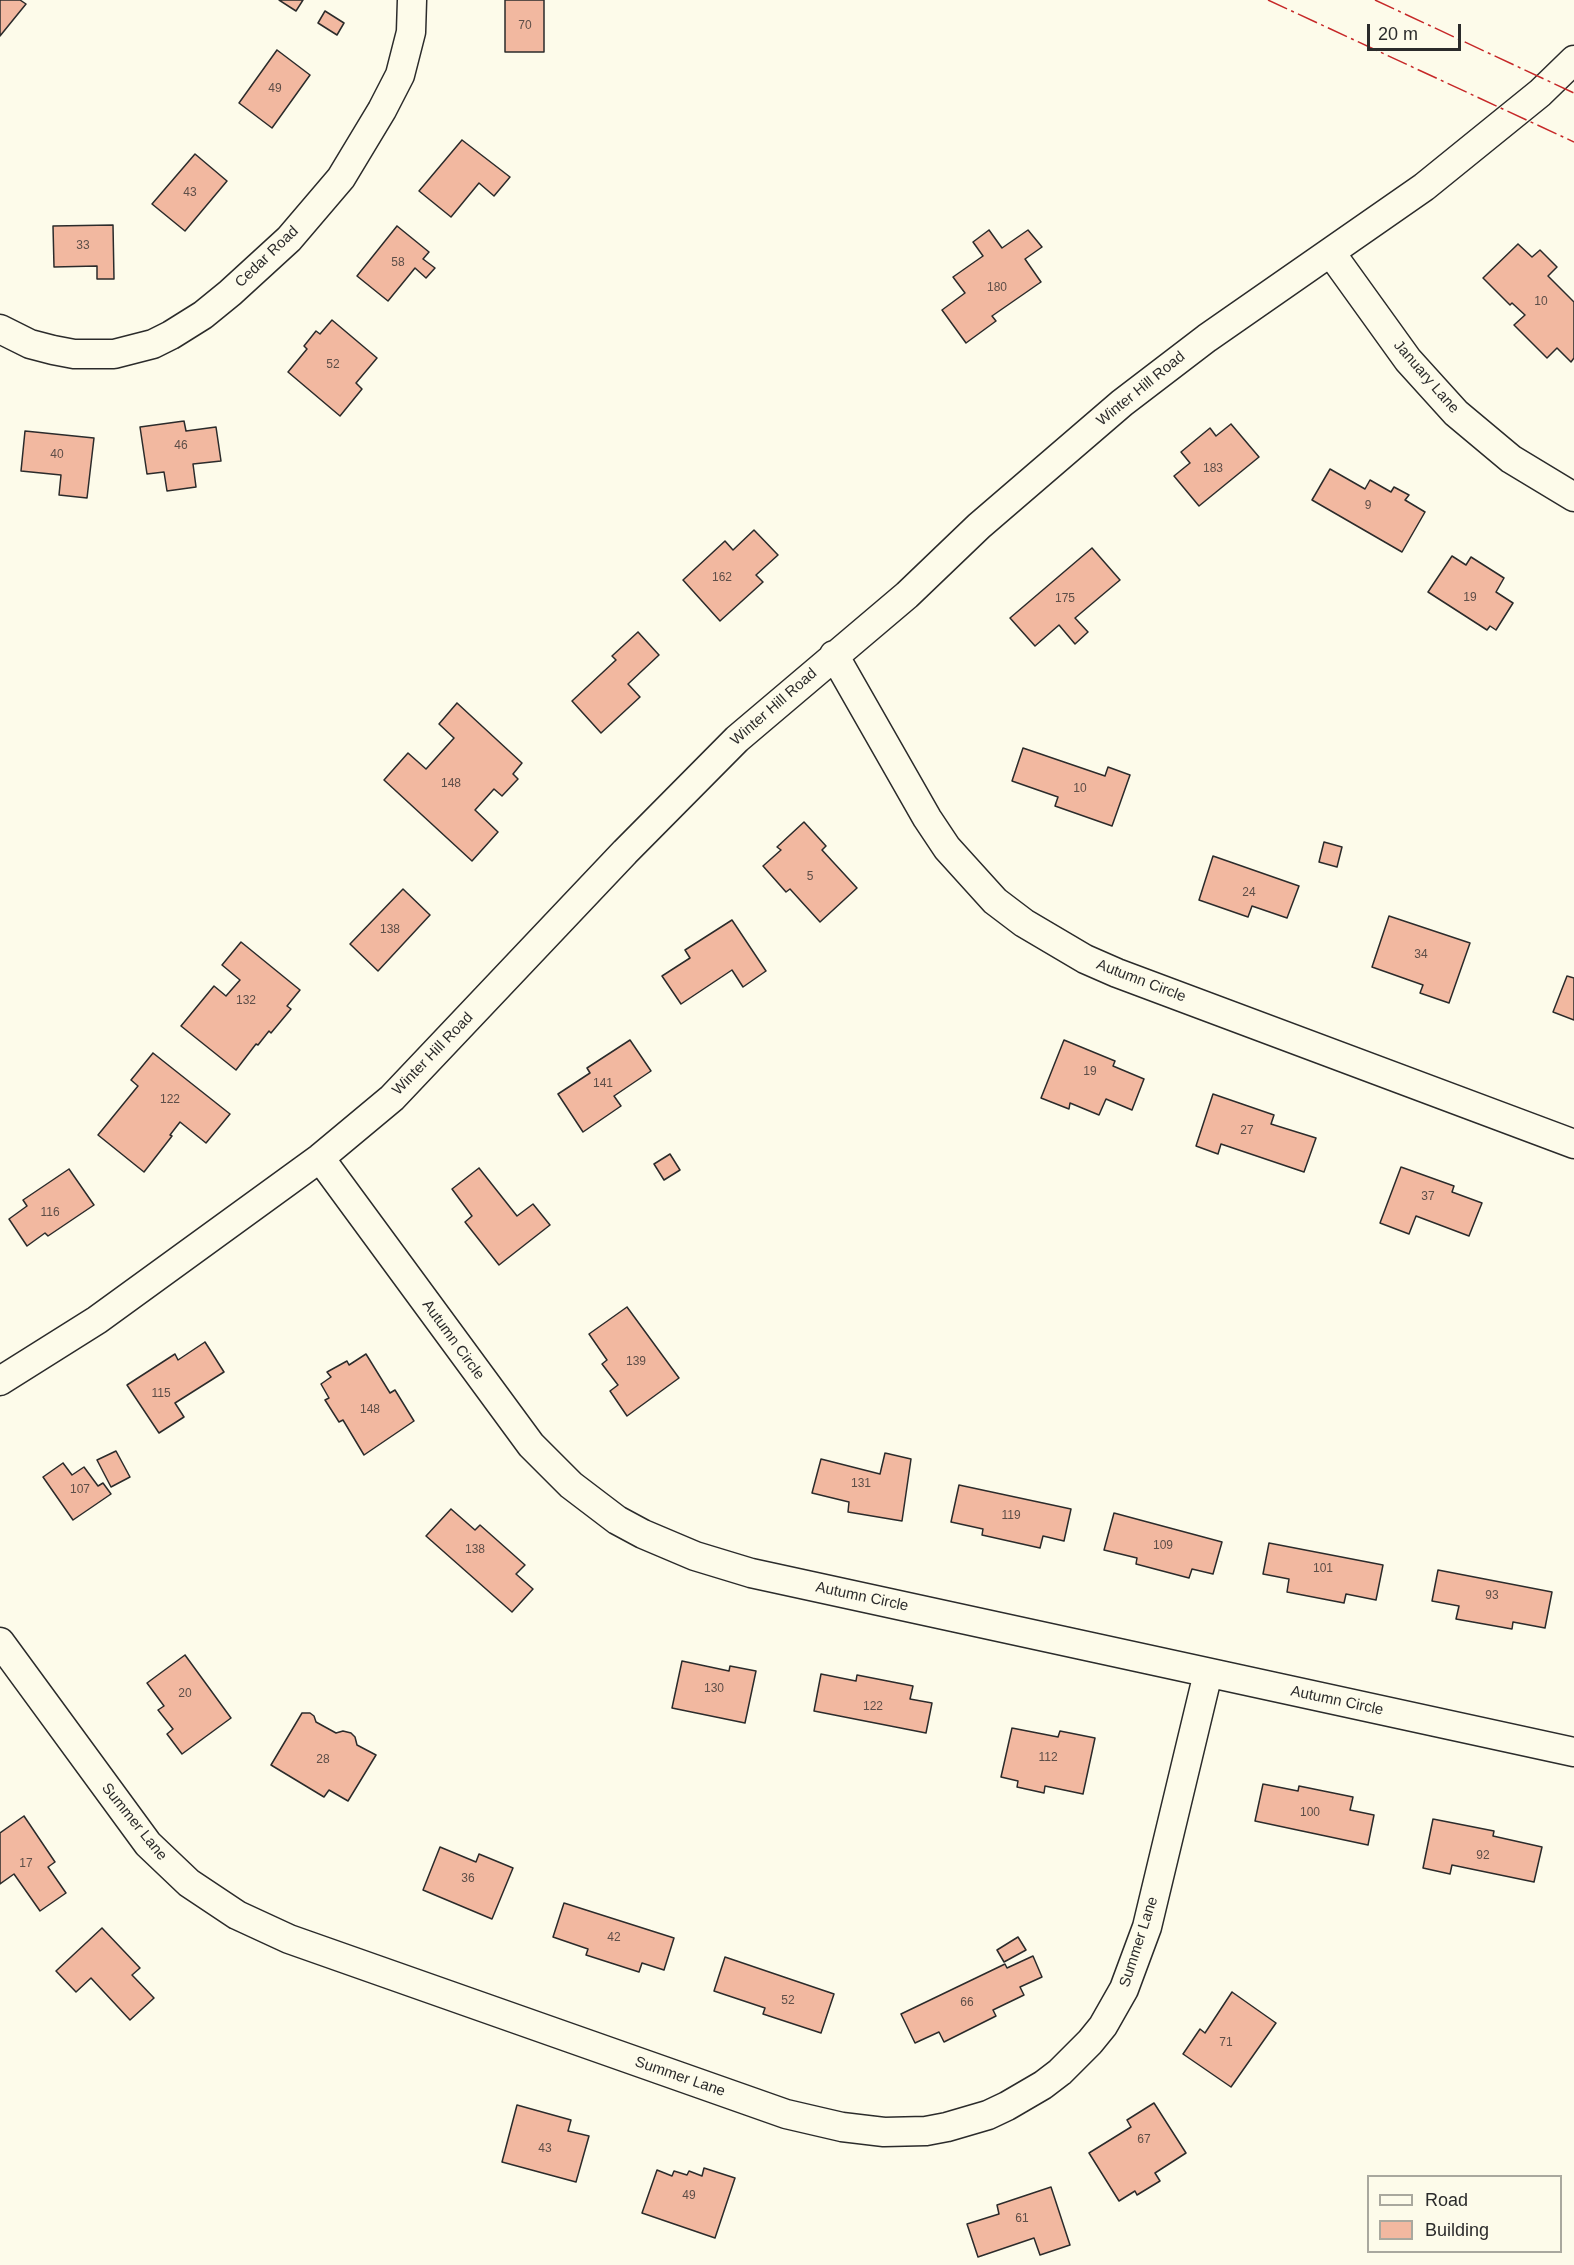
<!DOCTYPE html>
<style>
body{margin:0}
#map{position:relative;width:1574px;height:2265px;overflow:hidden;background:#fdfbea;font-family:Helvetica,sans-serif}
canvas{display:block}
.legend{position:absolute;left:1367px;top:2175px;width:195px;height:78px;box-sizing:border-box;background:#fdfbea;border:2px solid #a9a89e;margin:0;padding:8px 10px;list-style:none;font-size:18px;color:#2b2b2b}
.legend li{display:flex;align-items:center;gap:12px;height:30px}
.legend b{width:30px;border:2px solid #a9a89e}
.scale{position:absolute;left:1367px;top:24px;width:94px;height:27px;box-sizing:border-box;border:3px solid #2b2b2b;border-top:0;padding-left:8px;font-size:18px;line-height:21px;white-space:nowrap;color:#2b2b2b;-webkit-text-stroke:4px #fdfbea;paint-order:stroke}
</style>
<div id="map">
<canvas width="1574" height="2265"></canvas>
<ul class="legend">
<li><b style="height:8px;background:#fdfbea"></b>Road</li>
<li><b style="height:16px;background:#f2b8a0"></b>Building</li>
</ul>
<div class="scale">20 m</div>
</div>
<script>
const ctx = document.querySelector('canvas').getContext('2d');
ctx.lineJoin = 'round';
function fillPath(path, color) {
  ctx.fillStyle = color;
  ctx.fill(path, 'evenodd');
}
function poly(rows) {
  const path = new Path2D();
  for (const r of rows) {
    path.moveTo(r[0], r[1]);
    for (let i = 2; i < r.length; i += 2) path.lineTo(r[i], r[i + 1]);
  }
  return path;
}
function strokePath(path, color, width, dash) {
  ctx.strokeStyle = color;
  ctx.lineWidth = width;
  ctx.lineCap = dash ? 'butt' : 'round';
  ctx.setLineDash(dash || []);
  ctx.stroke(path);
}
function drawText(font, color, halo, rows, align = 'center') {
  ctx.font = font + ' Helvetica,sans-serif';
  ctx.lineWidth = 4.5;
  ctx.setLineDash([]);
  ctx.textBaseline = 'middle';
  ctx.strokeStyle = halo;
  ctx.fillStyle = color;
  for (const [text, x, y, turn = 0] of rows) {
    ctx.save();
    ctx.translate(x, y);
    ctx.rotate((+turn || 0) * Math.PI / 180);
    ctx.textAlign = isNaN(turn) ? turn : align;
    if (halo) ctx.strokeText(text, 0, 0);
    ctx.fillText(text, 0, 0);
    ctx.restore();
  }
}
const building = poly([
 [0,0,20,0,26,4,0,36,0,0],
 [279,0,303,0,296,11,279,0],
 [505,0,544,0,544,52,505,52,505,0],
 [325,11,344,23,337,35,318,23,325,11],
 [277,50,310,75,272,128,239,103,277,50],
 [462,140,510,177,494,196,479,183,451,217,419,191,462,140],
 [195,154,227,181,185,231,152,204,195,154],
 [113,225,114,279,97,279,97,266,54,267,53,226,113,225],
 [397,226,429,252,423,259,435,268,426,278,415,268,388,301,357,276,397,226],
 [989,230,1002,248,1028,230,1042,247,1025,259,1041,282,992,316,996,321,966,343,942,310,965,293,953,277,983,256,973,242,989,230],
 [1518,244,1532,257,1540,250,1557,267,1548,276,1574,302,1574,358,1571,362,1557,348,1547,358,1514,325,1525,315,1512,303,1510,305,1483,278,1518,244],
 [332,320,377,358,356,383,362,389,340,416,288,372,307,349,304,346,316,331,320,334,332,320],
 [184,421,186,431,216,427,221,461,193,464,196,487,167,491,164,472,147,474,140,427,184,421],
 [1231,424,1259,457,1199,506,1174,476,1190,463,1181,452,1210,428,1216,436,1231,424],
 [25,431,94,438,87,498,59,495,61,475,21,471,25,431],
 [1330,469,1365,489,1370,480,1391,492,1394,487,1409,495,1405,500,1425,512,1402,552,1312,500,1330,469],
 [754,530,778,555,756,575,763,582,720,621,683,580,725,541,733,550,754,530],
 [1092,548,1120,580,1075,618,1088,632,1075,644,1059,625,1035,646,1010,618,1092,548],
 [1452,556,1466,565,1471,557,1504,578,1496,592,1513,603,1496,630,1490,626,1487,630,1428,592,1452,556],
 [638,632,659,655,628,684,640,697,601,733,572,701,616,660,612,656,638,632],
 [457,703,522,763,513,774,518,779,502,796,494,789,475,810,498,832,472,861,384,780,408,753,426,769,454,738,439,724,457,703],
 [1023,748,1105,776,1108,767,1130,775,1112,826,1055,806,1058,797,1012,781,1023,748],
 [804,822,826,846,822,850,857,888,820,922,790,889,786,892,763,866,781,850,777,847,804,822],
 [1324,842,1342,847,1337,867,1319,862,1324,842],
 [1213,856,1299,886,1287,918,1252,906,1248,917,1199,900,1213,856],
 [403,889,430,915,378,971,350,944,403,889],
 [1389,916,1470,943,1449,1003,1420,993,1423,985,1372,967,1389,916],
 [732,920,766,971,743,987,732,970,681,1004,662,976,690,958,685,950,732,920],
 [241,942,300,990,287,1006,291,1009,271,1033,269,1031,258,1045,256,1044,236,1070,181,1026,214,986,226,996,240,980,222,965,241,942],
 [1567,976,1574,978,1574,1020,1553,1012,1567,976],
 [630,1040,651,1071,614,1096,621,1106,583,1132,558,1094,590,1073,587,1068,630,1040],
 [1064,1040,1115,1061,1113,1066,1144,1079,1132,1110,1106,1099,1099,1115,1070,1103,1069,1109,1041,1098,1064,1040],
 [153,1053,230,1114,206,1143,180,1122,170,1135,172,1136,144,1172,98,1135,138,1086,131,1080,153,1053],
 [1213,1094,1274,1115,1271,1124,1316,1138,1304,1172,1221,1144,1218,1154,1196,1146,1213,1094],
 [670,1154,680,1170,664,1180,654,1164,670,1154],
 [1401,1167,1454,1186,1452,1192,1482,1203,1469,1236,1416,1216,1409,1234,1380,1223,1401,1167],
 [479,1168,517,1216,533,1204,550,1225,499,1265,465,1222,472,1216,452,1189,479,1168],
 [69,1169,94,1205,48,1236,45,1233,27,1246,9,1219,27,1206,23,1200,69,1169],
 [627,1307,679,1378,627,1416,610,1391,618,1385,602,1364,607,1360,589,1334,627,1307],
 [205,1342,224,1372,175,1403,184,1417,159,1433,127,1385,175,1354,178,1360,205,1342],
 [366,1354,390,1393,395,1390,414,1421,364,1455,343,1420,339,1422,325,1400,329,1398,321,1384,331,1377,327,1372,347,1361,349,1365,366,1354],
 [116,1451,130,1477,111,1487,97,1460,116,1451],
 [885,1453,911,1459,902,1521,848,1512,849,1502,812,1493,821,1459,880,1474,885,1453],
 [63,1463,72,1475,84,1467,98,1486,103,1483,111,1494,73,1520,43,1477,63,1463],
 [959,1485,1071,1509,1064,1541,1043,1536,1040,1548,982,1535,983,1529,951,1522,959,1485],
 [451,1509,475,1530,480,1525,525,1565,516,1574,533,1589,512,1612,426,1536,451,1509],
 [1114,1513,1222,1542,1213,1574,1192,1569,1189,1578,1136,1564,1137,1558,1104,1550,1114,1513],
 [1269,1543,1383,1565,1376,1600,1346,1594,1344,1603,1287,1592,1289,1579,1263,1574,1269,1543],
 [1438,1570,1552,1592,1545,1628,1513,1622,1512,1629,1456,1619,1459,1606,1432,1601,1438,1570],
 [185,1655,231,1718,182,1754,167,1734,173,1729,158,1710,164,1706,147,1683,185,1655],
 [682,1661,729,1671,730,1666,756,1671,745,1723,672,1708,682,1661],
 [821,1674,856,1681,857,1675,913,1686,910,1699,932,1703,926,1733,814,1711,821,1674],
 [302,1713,310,1713,314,1716,316,1722,336,1733,343,1731,351,1733,355,1737,357,1745,376,1755,348,1801,329,1790,324,1797,271,1765,302,1713],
 [1012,1728,1058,1737,1060,1731,1095,1738,1083,1794,1045,1786,1044,1793,1017,1787,1018,1781,1001,1777,1012,1728],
 [1263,1784,1298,1791,1299,1786,1353,1797,1350,1810,1374,1815,1368,1845,1255,1821,1263,1784],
 [24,1816,55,1862,48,1867,66,1893,40,1911,14,1874,0,1884,0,1833,24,1816],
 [1433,1819,1494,1831,1493,1836,1542,1847,1534,1882,1452,1865,1450,1874,1423,1868,1433,1819],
 [440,1847,476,1862,479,1854,513,1868,492,1919,423,1890,440,1847],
 [564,1903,674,1938,664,1970,642,1963,639,1972,586,1955,588,1949,553,1937,564,1903],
 [102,1928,140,1968,132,1975,154,1998,130,2020,91,1978,76,1992,56,1971,102,1928],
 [1018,1937,1026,1950,1004,1962,997,1950,1018,1937],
 [1033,1956,1042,1977,1020,1987,1024,1995,993,2010,996,2016,944,2042,939,2032,915,2043,901,2014,1005,1964,1007,1968,1033,1956],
 [725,1957,834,1994,821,2033,763,2014,765,2008,714,1991,725,1957],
 [1232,1992,1276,2023,1231,2087,1183,2054,1200,2029,1205,2033,1232,1992],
 [1154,2103,1186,2153,1155,2173,1160,2181,1137,2195,1135,2191,1119,2201,1089,2153,1131,2127,1127,2120,1154,2103],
 [517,2105,571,2120,568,2131,589,2136,576,2182,502,2162,517,2105],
 [704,2168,735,2178,715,2238,642,2213,657,2170,672,2176,674,2171,687,2175,689,2171,702,2176,704,2168],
 [1051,2187,1070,2245,1040,2255,1034,2238,978,2257,967,2224,999,2214,997,2205,1051,2187]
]);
const street = poly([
 [1331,253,1408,360,1456,413,1511,459,1574,497],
 [0,329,30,344,53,350,74,354,114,354,153,344,171,335,203,315,230,293,289,239,341,178,382,110,400,75,411,32,412,0],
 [834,655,927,818,947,848,995,901,1024,923,1085,959,1117,973,1574,1144],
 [320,1158,531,1445,571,1485,617,1520,643,1534,695,1556,751,1573,1574,1752],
 [0,1381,97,1320,320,1158,392,1098,625,852,737,739,907,595,979,526,1122,403,1207,338,1424,187,1540,93,1574,60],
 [0,1642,148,1844,189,1883,237,1915,289,1939,786,2114,842,2127,884,2132,926,2131,947,2127,988,2115,1007,2106,1043,2085,1060,2072,1090,2042,1103,2026,1124,1989,1147,1927,1208,1673]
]);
const power = poly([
 [1268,0,1574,142],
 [1375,0,1574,93]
]);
const numberNames = [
 ["70",525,26],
 ["49",275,89],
 ["43",190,193],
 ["33",83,246],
 ["58",398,263],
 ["180",997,288],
 ["10",1541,302],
 ["52",333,365],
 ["46",181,446],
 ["40",57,455],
 ["183",1213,469],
 ["9",1368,506],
 ["162",722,578],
 ["19",1470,598],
 ["175",1065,599],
 ["148",451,784],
 ["10",1080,789],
 ["5",810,877],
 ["24",1249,893],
 ["138",390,930],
 ["34",1421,955],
 ["132",246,1001],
 ["19",1090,1072],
 ["141",603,1084],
 ["122",170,1100],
 ["27",1247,1131],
 ["37",1428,1197],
 ["116",50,1213],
 ["139",636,1362],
 ["115",161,1394],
 ["148",370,1410],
 ["131",861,1484],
 ["107",80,1490],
 ["119",1011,1516],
 ["109",1163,1546],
 ["138",475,1550],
 ["101",1323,1569],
 ["93",1492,1596],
 ["130",714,1689],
 ["20",185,1694],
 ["122",873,1707],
 ["112",1048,1758],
 ["28",323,1760],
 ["100",1310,1813],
 ["92",1483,1856],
 ["17",26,1864],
 ["36",468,1879],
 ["42",614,1938],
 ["52",788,2001],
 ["66",967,2003],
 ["71",1226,2043],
 ["67",1144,2140],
 ["43",545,2149],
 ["49",689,2196],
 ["61",1022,2219]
];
const streetNames = [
 ["Cedar Road",267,257,-44],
 ["January Lane",1426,377,49],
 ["Winter Hill Road",1141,389,-39],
 ["Winter Hill Road",774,707,-41],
 ["Autumn Circle",1141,981,21],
 ["Winter Hill Road",433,1054,-46],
 ["Autumn Circle",453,1340,54],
 ["Autumn Circle",862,1597,12],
 ["Autumn Circle",1337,1701,12],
 ["Summer Lane",134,1822,51],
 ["Summer Lane",1139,1942,-72],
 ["Summer Lane",680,2077,19]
];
fillPath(building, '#f2b8a0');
strokePath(building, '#2b2b2b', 1.5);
strokePath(street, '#2b2b2b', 31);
strokePath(street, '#fdfbea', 28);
strokePath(power, '#c62828', 1.5, [21, 4.5, 3, 4.5]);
drawText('12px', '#5d4e48', null, numberNames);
drawText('15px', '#2b2b2b', '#fdfbea', streetNames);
</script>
